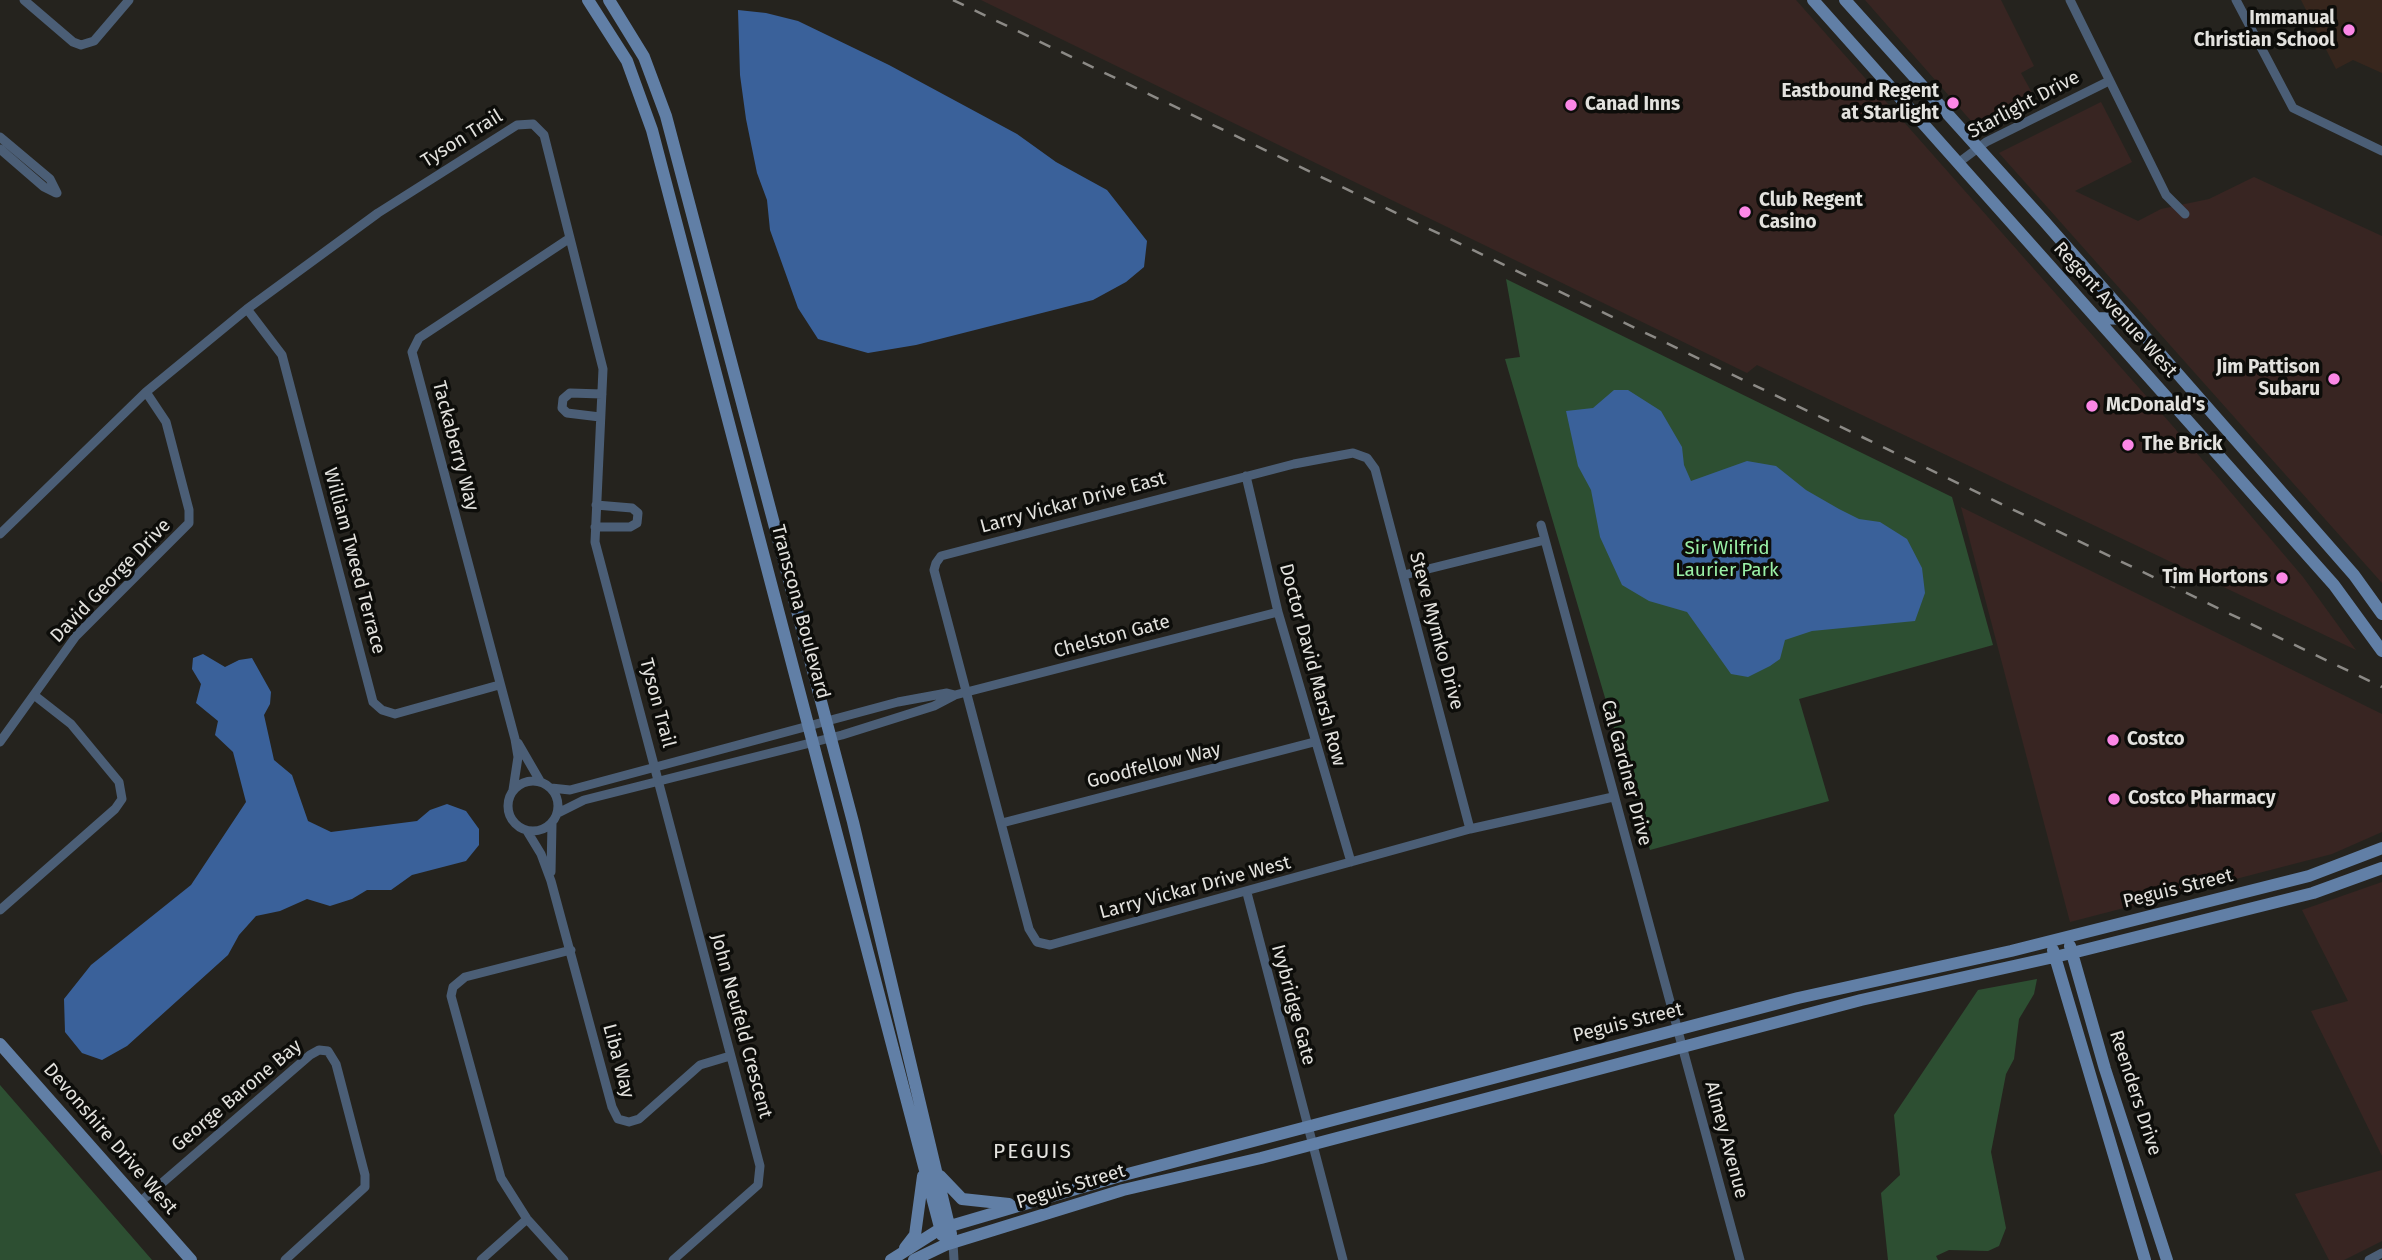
<!DOCTYPE html>
<style>
body{margin:0}
canvas{display:block;background:#25231e}
</style>
<canvas width="2382" height="1260"></canvas>
<script>
const ctx = document.querySelector('canvas').getContext('2d');
ctx.lineJoin = 'round';
function fillPath(path, color) {
  ctx.fillStyle = color;
  ctx.fill(path, 'evenodd');
}
function poly(rows) {
  const path = new Path2D();
  for (const r of rows) {
    if (r.length === 3) {
      path.moveTo(r[0] + r[2], r[1]);
      path.arc(r[0], r[1], r[2], 0, 2 * Math.PI);
      continue;
    }
    path.moveTo(r[0], r[1]);
    for (let i = 2; i < r.length; i += 2) path.lineTo(r[i], r[i + 1]);
  }
  return path;
}
function strokePath(path, color, width, dash) {
  ctx.strokeStyle = color;
  ctx.lineWidth = width;
  ctx.lineCap = dash ? 'butt' : 'round';
  ctx.setLineDash(dash || []);
  ctx.stroke(path);
}
function drawText(font, color, halo, rows, align = 'center') {
  ctx.font = font + ' "Fira Sans",sans-serif';
  ctx.lineWidth = 7;
  ctx.setLineDash([]);
  ctx.textBaseline = 'middle';
  ctx.strokeStyle = halo;
  ctx.fillStyle = color;
  for (const [text, x, y, turn = 0] of rows) {
    ctx.save();
    ctx.translate(x, y);
    ctx.rotate((+turn || 0) * Math.PI / 180);
    ctx.textAlign = isNaN(turn) ? turn : align;
    if (halo) ctx.strokeText(text, 0, 0);
    ctx.fillText(text, 0, 0);
    ctx.restore();
  }
}
const commercial = poly([
 [981,0,1796,0,2216,475,2303,577,2356,650,1757,365,1747,373],
 [1865,0,2001,0,2034,66,2021,73,2036,100,1979,130],
 [2101,102,2132,162,2075,191,2138,221,2161,209,2209,199,2254,177,2382,236,2382,583,1999,153],
 [1961,507,2382,714,2382,832,2332,854,2070,922],
 [2382,882,2382,1156,2311,1011,2348,1001,2302,910],
 [2382,1170,2382,1241,2344,1260,2329,1260,2295,1194]
]);
const education = poly([
 [2301,0,2382,0,2382,73,2353,60,2336,69]
]);
const green = poly([
 [1506,279,1952,497,1993,645,1799,699,1829,801,1650,850,1505,359,1520,357],
 [2037,979,2034,994,2019,1019,2014,1059,2006,1074,1991,1152,2006,1228,1999,1246,1988,1251,1949,1250,1936,1256,1938,1260,1888,1260,1881,1193,1900,1175,1894,1115,1978,990],
 [0,1085,152,1260,0,1260]
]);
const water = poly([
 [738,10,766,13,798,21,889,65,1017,134,1056,162,1107,190,1147,241,1144,267,1126,282,1093,300,916,345,868,353,818,339,798,308,770,230,767,200,757,173,746,119,740,75],
 [1614,390,1628,390,1661,411,1682,447,1684,465,1691,481,1747,461,1776,466,1806,490,1839,509,1859,519,1880,522,1907,539,1922,568,1925,593,1915,621,1812,631,1785,640,1780,659,1770,666,1748,677,1731,674,1687,612,1649,601,1622,585,1600,537,1591,490,1578,466,1566,411,1593,408],
 [203,654,225,667,239,660,252,658,271,692,270,704,264,715,274,760,292,775,308,821,331,832,417,821,430,810,447,804,466,811,479,829,479,845,466,861,412,875,391,890,367,890,352,899,330,906,307,899,280,911,256,916,239,935,228,955,127,1046,102,1060,82,1053,65,1032,64,999,91,965,191,885,246,802,233,752,215,735,218,721,196,703,201,684,192,669,193,658]
]);
const street = poly([
 [24,0,73,42,81,45,94,41,129,0],
 [2070,0,2166,195,2185,214],
 [2236,0,2293,108,2382,151],
 [0,137,50,179,57,193],
 [0,149,44,187,56,193],
 [1958,163,1986,142,2109,81],
 [247,309,282,355,373,702,382,710,395,714,499,685],
 [600,417,567,413,562,408,563,399,570,393,602,394],
 [1246,476,1278,612,1351,862],
 [1541,525,1740,1260],
 [595,527,630,527,637,523,638,513,632,508,596,505],
 [0,534,146,392,247,309,378,213,517,125,533,124,544,135,603,369,595,542,760,1166,758,1185,673,1260],
 [1404,575,1545,540],
 [0,742,76,636,189,523,189,510,166,422,146,392],
 [518,743,540,781],
 [533,806,25],
 [551,788,570,790,898,702,947,693,955,695],
 [513,790,518,757,515,739,412,352,419,338,570,238],
 [558,813,584,800,842,735,934,706,955,695,1278,612],
 [1002,823,1314,742],
 [1470,829,1375,469,1367,458,1353,453,1294,464,941,556,936,563,934,570,1029,929,1037,942,1050,945,1470,829,1613,797],
 [527,831,541,854,551,881,612,1107,618,1119,629,1122,639,1119,700,1065,730,1056],
 [551,872,552,824],
 [1247,893,1343,1260],
 [0,910,115,809,122,799,119,782,71,724,34,695],
 [140,1202,310,1055,319,1050,328,1051,336,1064,365,1175,365,1187,285,1260],
 [953,1243,954,1260],
 [481,1260,527,1219],
 [564,1260,527,1219,501,1178,451,996,453,987,465,977,571,950],
 [2369,1260,2382,1253]
]);
const secondary = poly([
 [588,0,627,61,652,130,942,1235],
 [609,0,644,57,666,116,853,822,951,1234],
 [1813,0,2334,585,2382,651],
 [1845,0,2044,221,2354,575,2382,614],
 [2096,318,2129,319],
 [2070,946,2105,1069,2167,1260],
 [2053,950,2145,1260],
 [0,1044,191,1260],
 [940,1176,962,1199,1009,1204],
 [905,1248,915,1235,923,1176],
 [891,1260,940,1229,1120,1176,1798,998,2011,951,2309,876,2382,848],
 [914,1260,945,1245,1123,1190,1261,1158,1861,1000,2072,953,2313,893,2382,868]
]);
const rail = poly([
 [953,0,2382,687]
]);
const markers = [
 [2349,30,7,"#fb87e6"],
 [1953,103,7,"#fb87e6"],
 [1571,105,7,"#fb87e6"],
 [1745,212,7,"#fb87e6"],
 [2334,379,7,"#fb87e6"],
 [2092,406,7,"#fb87e6"],
 [2128,445,7,"#fb87e6"],
 [2282,578,7,"#fb87e6"],
 [2113,740,7,"#fb87e6"],
 [2114,799,7,"#fb87e6"]
];
const poiNames = [
 ["Immanual",2335,19,"right"],
 ["Christian School",2335,41,"right"],
 ["Eastbound Regent",1939,92,"right"],
 ["at Starlight",1939,114,"right"],
 ["Canad Inns",1585,105],
 ["Club Regent",1759,201],
 ["Casino",1759,223],
 ["Jim Pattison",2320,368,"right"],
 ["Subaru",2320,390,"right"],
 ["McDonald's",2106,406],
 ["The Brick",2142,445],
 ["Tim Hortons",2268,578,"right"],
 ["Costco",2127,740],
 ["Costco Pharmacy",2128,799]
];
const streetNames = [
 ["Starlight Drive",2024,105,-28],
 ["Tyson Trail",462,139,-32],
 ["Regent Avenue West",2115,310,48],
 ["Tackaberry Way",455,446,75],
 ["Larry Vickar Drive East",1073,503,-15],
 ["William Tweed Terrace",354,561,75],
 ["David George Drive",111,581,-46],
 ["Transcona Boulevard",800,612,75],
 ["Steve Mymko Drive",1436,631,75],
 ["Chelston Gate",1112,637,-15],
 ["Doctor David Marsh Row",1312,665,75],
 ["Tyson Trail",657,703,75],
 ["Goodfellow Way",1154,766,-14],
 ["Cal Gardner Drive",1626,773,75],
 ["Larry Vickar Drive West",1195,888,-15],
 ["Peguis Street",2178,889,-14],
 ["Ivybridge Gate",1293,1005,75],
 ["Peguis Street",1628,1023,-14],
 ["John Neufeld Crescent",741,1026,75],
 ["Liba Way",618,1061,75],
 ["Reenders Drive",2135,1093,72],
 ["George Barone Bay",237,1096,-40],
 ["Devonshire Drive West",110,1139,49],
 ["Almey Avenue",1726,1140,75],
 ["Peguis Street",1071,1187,-17]
];
const parkNames = [
 ["Sir Wilfrid",1727,549],
 ["Laurier Park",1727,571]
];
const neighbourhoodNames = [
 ["PEGUIS",1033,1152]
];
fillPath(commercial, '#382522');
fillPath(education, '#37261d');
fillPath(green, '#2d4f32');
fillPath(water, '#3a619a');
strokePath(street, '#4b5e76', 9);
strokePath(secondary, '#617fa6', 12);
strokePath(rail, '#8c8a86', 2.5, [12, 12]);
for (const [x, y, r, color] of markers) {
  const dot = new Path2D();
  dot.arc(x, y, r, 0, 2 * Math.PI);
  ctx.fillStyle = color;
  ctx.fill(dot);
  strokePath(dot, '#0d0d0a', 2.5);
}
drawText('bold 19px', '#e3e2de', '#0d0d0a', poiNames, 'left');
drawText('19px', '#e3e2de', '#0d0d0a', streetNames);
drawText('19px', '#9af0a6', '#0d0d0a', parkNames);
ctx.letterSpacing = '2px';
drawText('21px', '#e3e2de', '#0d0d0a', neighbourhoodNames);
ctx.letterSpacing = '0px';
</script>
